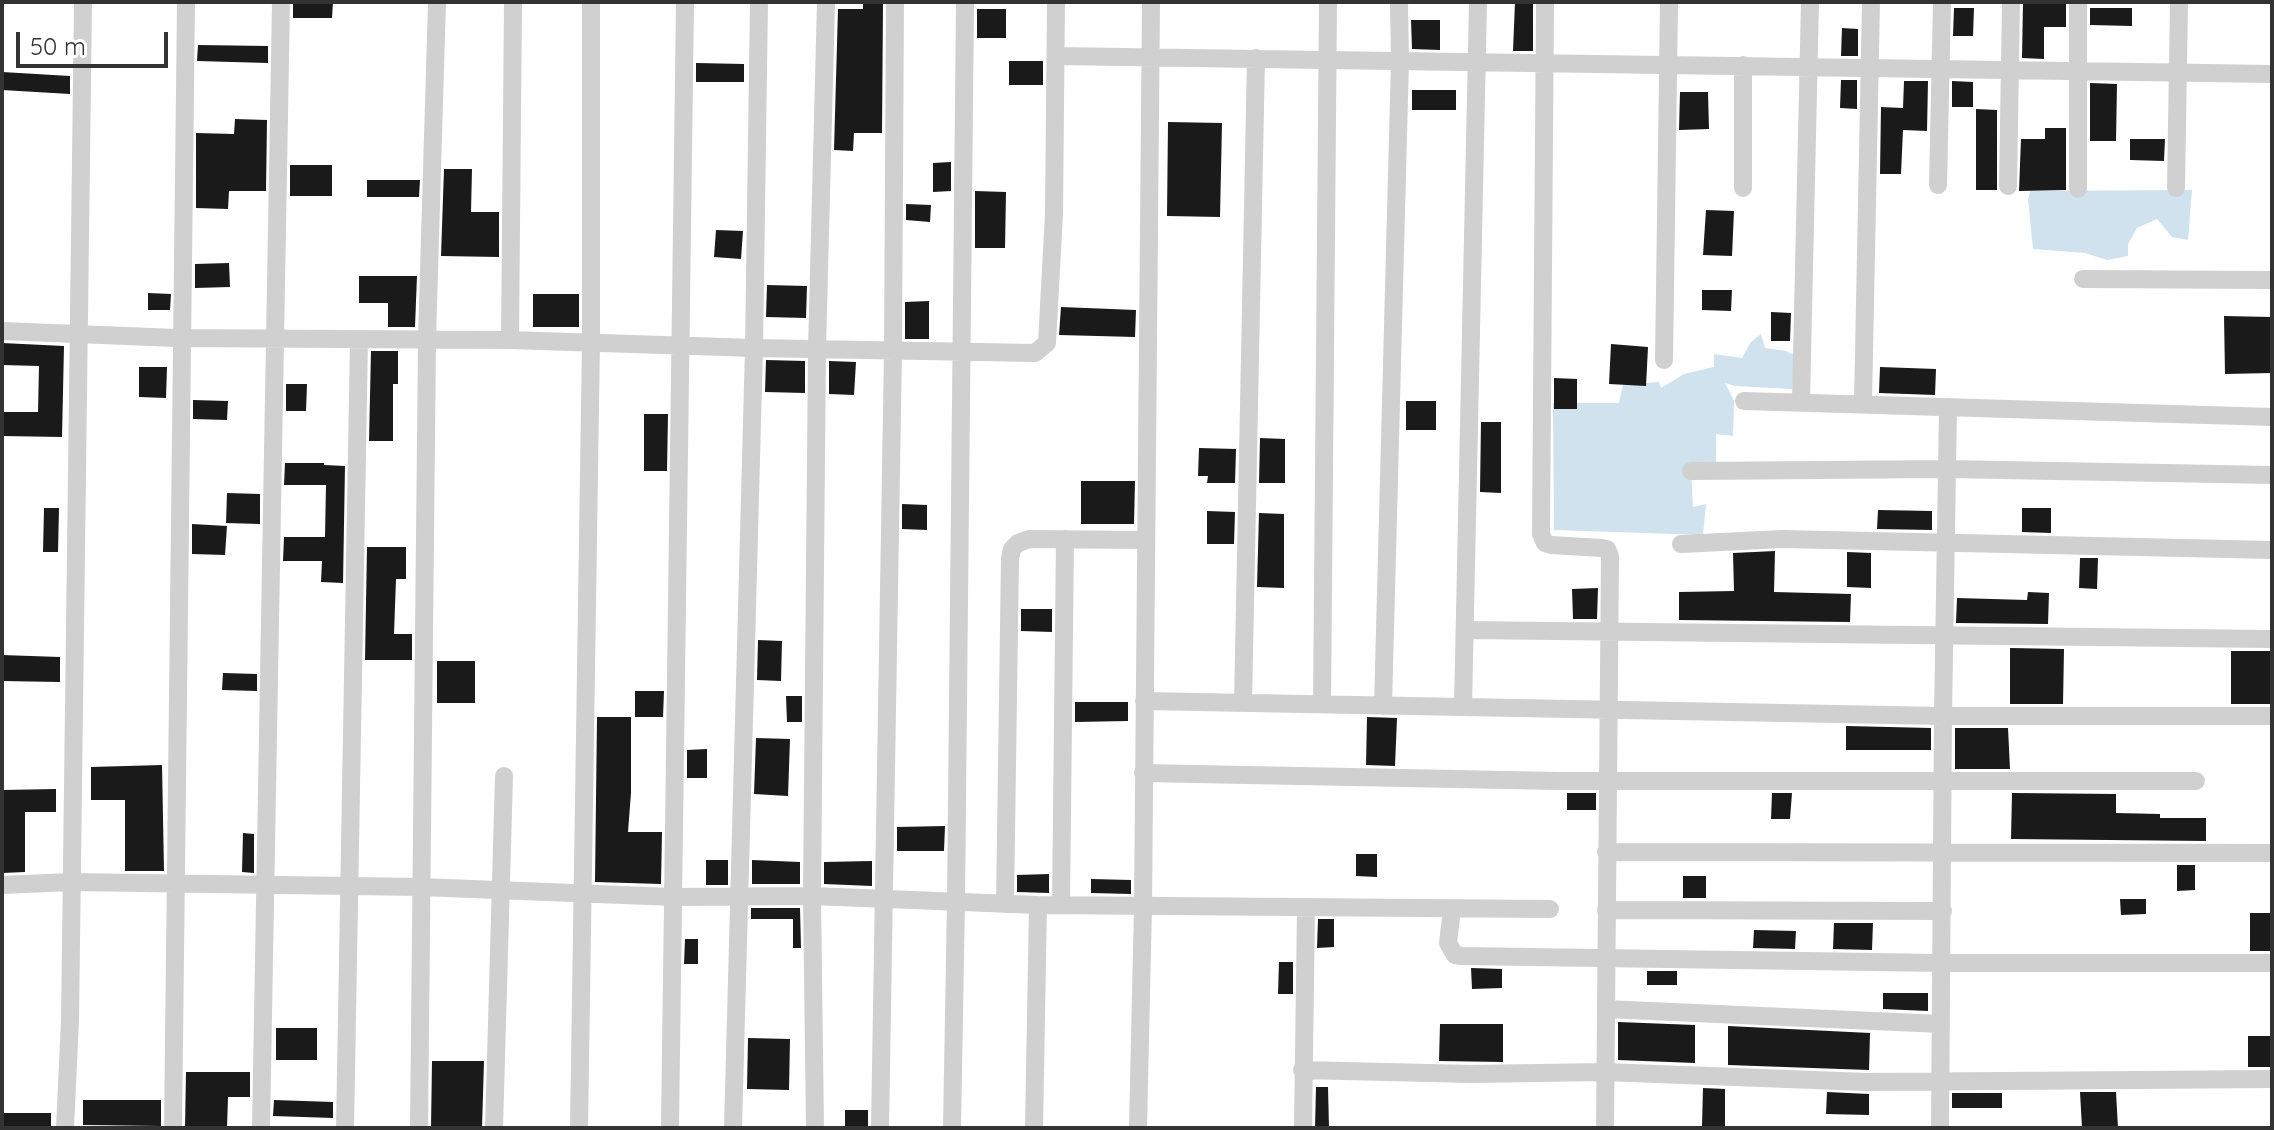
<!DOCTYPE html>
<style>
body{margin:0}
#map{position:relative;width:2274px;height:1130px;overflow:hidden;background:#fff;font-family:Quicksand,sans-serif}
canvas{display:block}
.frame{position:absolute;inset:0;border:4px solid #333;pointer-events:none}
.scale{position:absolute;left:16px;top:32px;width:152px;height:36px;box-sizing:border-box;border:4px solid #333;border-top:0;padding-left:10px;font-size:24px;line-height:28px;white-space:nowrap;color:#333;-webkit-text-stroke:6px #fff;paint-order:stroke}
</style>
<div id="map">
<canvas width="2274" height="1130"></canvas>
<div class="frame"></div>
<div class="scale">50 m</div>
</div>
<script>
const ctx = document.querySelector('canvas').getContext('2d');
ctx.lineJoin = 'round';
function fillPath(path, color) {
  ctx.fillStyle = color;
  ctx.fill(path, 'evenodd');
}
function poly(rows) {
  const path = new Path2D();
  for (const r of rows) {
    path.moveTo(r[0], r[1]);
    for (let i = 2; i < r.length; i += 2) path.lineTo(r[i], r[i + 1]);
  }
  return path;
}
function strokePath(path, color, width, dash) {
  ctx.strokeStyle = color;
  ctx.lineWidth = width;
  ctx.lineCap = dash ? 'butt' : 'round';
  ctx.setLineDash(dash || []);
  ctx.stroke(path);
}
const water = poly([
 [2192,190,2188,240,2172,237,2157,219,2137,228,2128,244,2128,256,2107,260,2085,253,2033,249,2028,200,2030,191],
 [1761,334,1765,348,1786,351,1796,356,1792,389,1735,386,1725,383,1734,401,1733,436,1716,434,1716,464,1691,471,1693,507,1706,504,1703,535,1554,530,1553,403,1619,403,1623,385,1659,382,1661,388,1684,374,1714,367,1714,354,1742,358,1751,342]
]);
const building = poly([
 [293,2,333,2,332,18,293,18],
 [863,2,883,2,882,133,854,133,853,151,834,150,838,9,863,9],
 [1515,2,1533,2,1533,51,1513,51],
 [2023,2,2066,2,2066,27,2044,27,2044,59,2022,58],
 [1954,8,1974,8,1973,36,1953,36],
 [2090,8,2132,8,2132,26,2090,25],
 [977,9,1006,9,1006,38,977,38],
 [1411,20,1440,20,1440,50,1412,49],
 [1842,28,1858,29,1858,56,1841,56],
 [198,45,268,46,268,63,197,61],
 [1009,61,1043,61,1043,85,1009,85],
 [696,63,744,64,744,82,696,82],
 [2,72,70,76,70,94,2,90],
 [1841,80,1857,80,1857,109,1840,108],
 [1904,81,1928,81,1927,131,1903,130,1901,174,1880,174,1881,107,1903,108],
 [1952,81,1973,82,1973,107,1952,107],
 [2090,83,2117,84,2116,141,2090,141],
 [1412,90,1456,90,1456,110,1412,110],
 [1680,92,1708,92,1709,129,1679,130],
 [1976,109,1997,110,1997,190,1976,190],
 [235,119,267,120,266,191,229,191,228,209,196,208,196,133,234,134],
 [1168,122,1222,123,1220,217,1167,216],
 [2045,128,2066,128,2066,190,2019,191,2021,139,2045,139],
 [2130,139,2165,139,2164,161,2130,160],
 [951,162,951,191,933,192,933,163],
 [290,165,332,165,332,196,290,196],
 [444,169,472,169,471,212,499,212,499,257,441,256],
 [367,180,420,180,419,197,367,197],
 [975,191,1006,192,1005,248,975,248],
 [906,204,931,205,930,222,906,220],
 [1706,210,1734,211,1732,256,1703,255],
 [716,230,743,231,741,259,714,257],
 [229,263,230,287,195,288,195,264],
 [359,276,417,276,415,327,388,327,388,303,359,303],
 [767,285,807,286,806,318,766,317],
 [1702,290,1732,290,1731,311,1702,310],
 [148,293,171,294,170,310,148,310],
 [533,294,579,294,579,327,533,327],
 [929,301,929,339,905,339,905,302],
 [1061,307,1136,310,1135,337,1059,335],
 [1771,312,1791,313,1790,341,1771,341],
 [2224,316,2272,317,2272,373,2225,374],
 [2,343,64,346,62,437,2,436,2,412,38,412,39,366,2,365],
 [1611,344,1648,347,1646,386,1609,384],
 [371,351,398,351,398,384,393,384,393,441,369,441],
 [766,360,805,361,805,393,765,392],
 [829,361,856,362,854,395,829,394],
 [139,367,167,367,166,398,139,397],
 [1880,367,1936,369,1935,395,1879,393],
 [1554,378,1577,379,1577,409,1554,409],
 [286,384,307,384,306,411,286,411],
 [193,400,228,401,227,420,193,419],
 [1406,401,1436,401,1436,430,1406,430],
 [644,414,668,414,667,471,644,471],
 [1481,422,1501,422,1501,493,1480,492],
 [1260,438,1285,439,1285,483,1259,483],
 [1199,448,1236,449,1235,483,1207,483,1208,476,1198,476],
 [285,463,324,463,324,465,345,466,343,583,321,582,322,561,283,561,284,537,325,537,326,485,284,485],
 [1081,481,1135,481,1134,524,1081,524],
 [227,493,260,494,260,524,226,523],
 [902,504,927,505,927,530,902,529],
 [44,508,59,508,58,552,43,552],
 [2022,508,2051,508,2051,533,2022,532],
 [1878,510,1932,511,1932,530,1877,529],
 [1207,511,1235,512,1234,544,1207,544],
 [1259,513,1284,514,1284,588,1257,587],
 [192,524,227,526,225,555,192,554],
 [367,547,406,547,406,579,396,579,394,634,412,634,412,660,365,660],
 [1775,551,1774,592,1851,594,1850,622,1679,620,1679,592,1734,591,1733,553],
 [1847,552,1871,553,1871,588,1847,587],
 [2080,558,2098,558,2097,589,2079,588],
 [1598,588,1597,619,1573,619,1572,589],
 [2028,592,2049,593,2048,624,1956,623,1957,598,2027,600],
 [1021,609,1052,609,1052,632,1021,631],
 [758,640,782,641,781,681,757,680],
 [2010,648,2064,649,2063,704,2010,704],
 [2231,651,2272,651,2272,704,2231,704],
 [2,655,60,657,60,682,2,681],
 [437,661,475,661,475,703,437,703],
 [223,673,257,674,257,691,222,690],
 [635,691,664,691,663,717,635,717],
 [786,696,802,696,802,722,787,722],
 [1075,702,1128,702,1128,721,1075,722],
 [597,717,631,717,631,793,628,832,662,832,661,884,595,882],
 [1367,717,1397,718,1395,766,1366,765],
 [1846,726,1931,728,1931,750,1846,750],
 [1955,728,2008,728,2010,769,1955,769],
 [756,738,790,739,788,796,754,794],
 [707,749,707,778,687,778,687,750],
 [162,765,164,871,125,871,125,800,91,800,91,767],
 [56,789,56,812,25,812,25,872,2,873,2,790],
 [1567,793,1596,793,1596,810,1567,810],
 [1772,793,1792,793,1790,819,1771,819],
 [2012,793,2116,794,2116,813,2160,814,2160,818,2206,818,2206,841,2011,839],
 [945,826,944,851,897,851,897,827],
 [243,833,254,834,254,873,242,872],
 [1356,854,1377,854,1377,877,1356,876],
 [706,860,728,860,728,885,706,885],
 [752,860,800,862,800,884,752,884],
 [872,861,872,886,824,884,824,862],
 [2177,865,2195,865,2195,890,2177,891],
 [1049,874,1049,893,1017,892,1017,875],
 [1683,876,1706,876,1706,898,1683,898],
 [1091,879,1131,880,1131,894,1091,893],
 [2120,899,2146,899,2146,914,2121,915],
 [751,908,800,908,801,948,793,948,793,919,751,919],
 [2250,913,2272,913,2272,951,2250,951],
 [1318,919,1334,919,1334,947,1317,948],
 [1834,923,1873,923,1872,950,1833,949],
 [1754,930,1796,931,1795,949,1753,948],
 [685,939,698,939,698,964,684,964],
 [1279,962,1293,962,1293,994,1278,994],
 [1471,968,1502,969,1502,988,1472,989],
 [1647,971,1677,971,1677,985,1647,985],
 [1883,993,1928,993,1928,1011,1883,1009],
 [1618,1022,1695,1025,1695,1063,1618,1060],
 [1440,1024,1503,1024,1503,1062,1439,1061],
 [1728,1026,1870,1033,1869,1070,1728,1065],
 [276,1028,317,1028,317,1060,276,1060],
 [2248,1036,2272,1036,2272,1067,2248,1067],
 [748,1038,790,1039,789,1090,747,1089],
 [432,1061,484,1061,482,1128,431,1128],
 [186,1072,250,1072,250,1097,228,1097,227,1128,185,1128],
 [1316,1087,1328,1087,1329,1128,1315,1128],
 [1703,1088,1725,1089,1725,1126,1702,1126],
 [1827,1092,1869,1094,1869,1115,1826,1114],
 [2080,1092,2116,1092,2118,1128,2082,1128],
 [1952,1093,2002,1093,2002,1108,1952,1108],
 [83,1100,161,1100,161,1126,83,1125],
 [274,1100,333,1102,333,1118,273,1116],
 [845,1110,868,1110,868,1128,845,1128],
 [2,1113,51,1113,51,1128,2,1128]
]);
const minor = poly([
 [1545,2,1541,534,1545,543,1551,545,1602,548,1607,549,1610,556,1605,1128],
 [1056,56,2272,74],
 [1743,65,1743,188],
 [1938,185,1942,2],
 [2008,186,2011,2],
 [2176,188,2179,2],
 [2078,189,2078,2],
 [2083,279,2272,280],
 [2,331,176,338,510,340,754,348,1035,353,1047,343,1054,214,1056,2],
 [510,340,513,2],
 [1664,360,1669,2],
 [1744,401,2272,417],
 [1801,401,1810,2],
 [1863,403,1871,2],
 [1691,471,1947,469,2272,475],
 [1681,544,1782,539,2272,550],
 [1465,630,2272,639],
 [1144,701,1943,716,2272,716],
 [1243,703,1256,58],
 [1322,703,1328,2],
 [1383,706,1400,60,1399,2],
 [1463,707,1478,2],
 [1143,773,1559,781,2196,781],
 [1606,852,2272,853],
 [2,885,71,882,421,887,674,897,812,896,1038,905,1550,909],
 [1005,904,1010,558,1012,549,1018,543,1029,539,1146,540],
 [1061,905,1065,539],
 [1452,909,1448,943,1455,955,1462,956,1941,963,2272,963],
 [1606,910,1943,911],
 [1606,1009,1941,1024],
 [1302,1070,1471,1074,1605,1072,1866,1082,2272,1079],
 [65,1128,70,1020,83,2],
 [173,1128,186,2],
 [261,1128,281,2],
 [345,1128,359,339],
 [419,1128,427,339,437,2],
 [494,1128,504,776],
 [579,1128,591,342,591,2],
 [670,1128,685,2],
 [733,1128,754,348,759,2],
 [815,1128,812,896,817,349,826,2],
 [880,1128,893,351,895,2],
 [952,1128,956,901,965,2],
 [1034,1128,1038,905],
 [1138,1128,1143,906,1151,2],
 [1303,1128,1306,907],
 [1940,1128,1943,716,1948,407]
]);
fillPath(water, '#cfe2ee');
fillPath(building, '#1a1a1a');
strokePath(minor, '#d0d0d0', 18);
</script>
